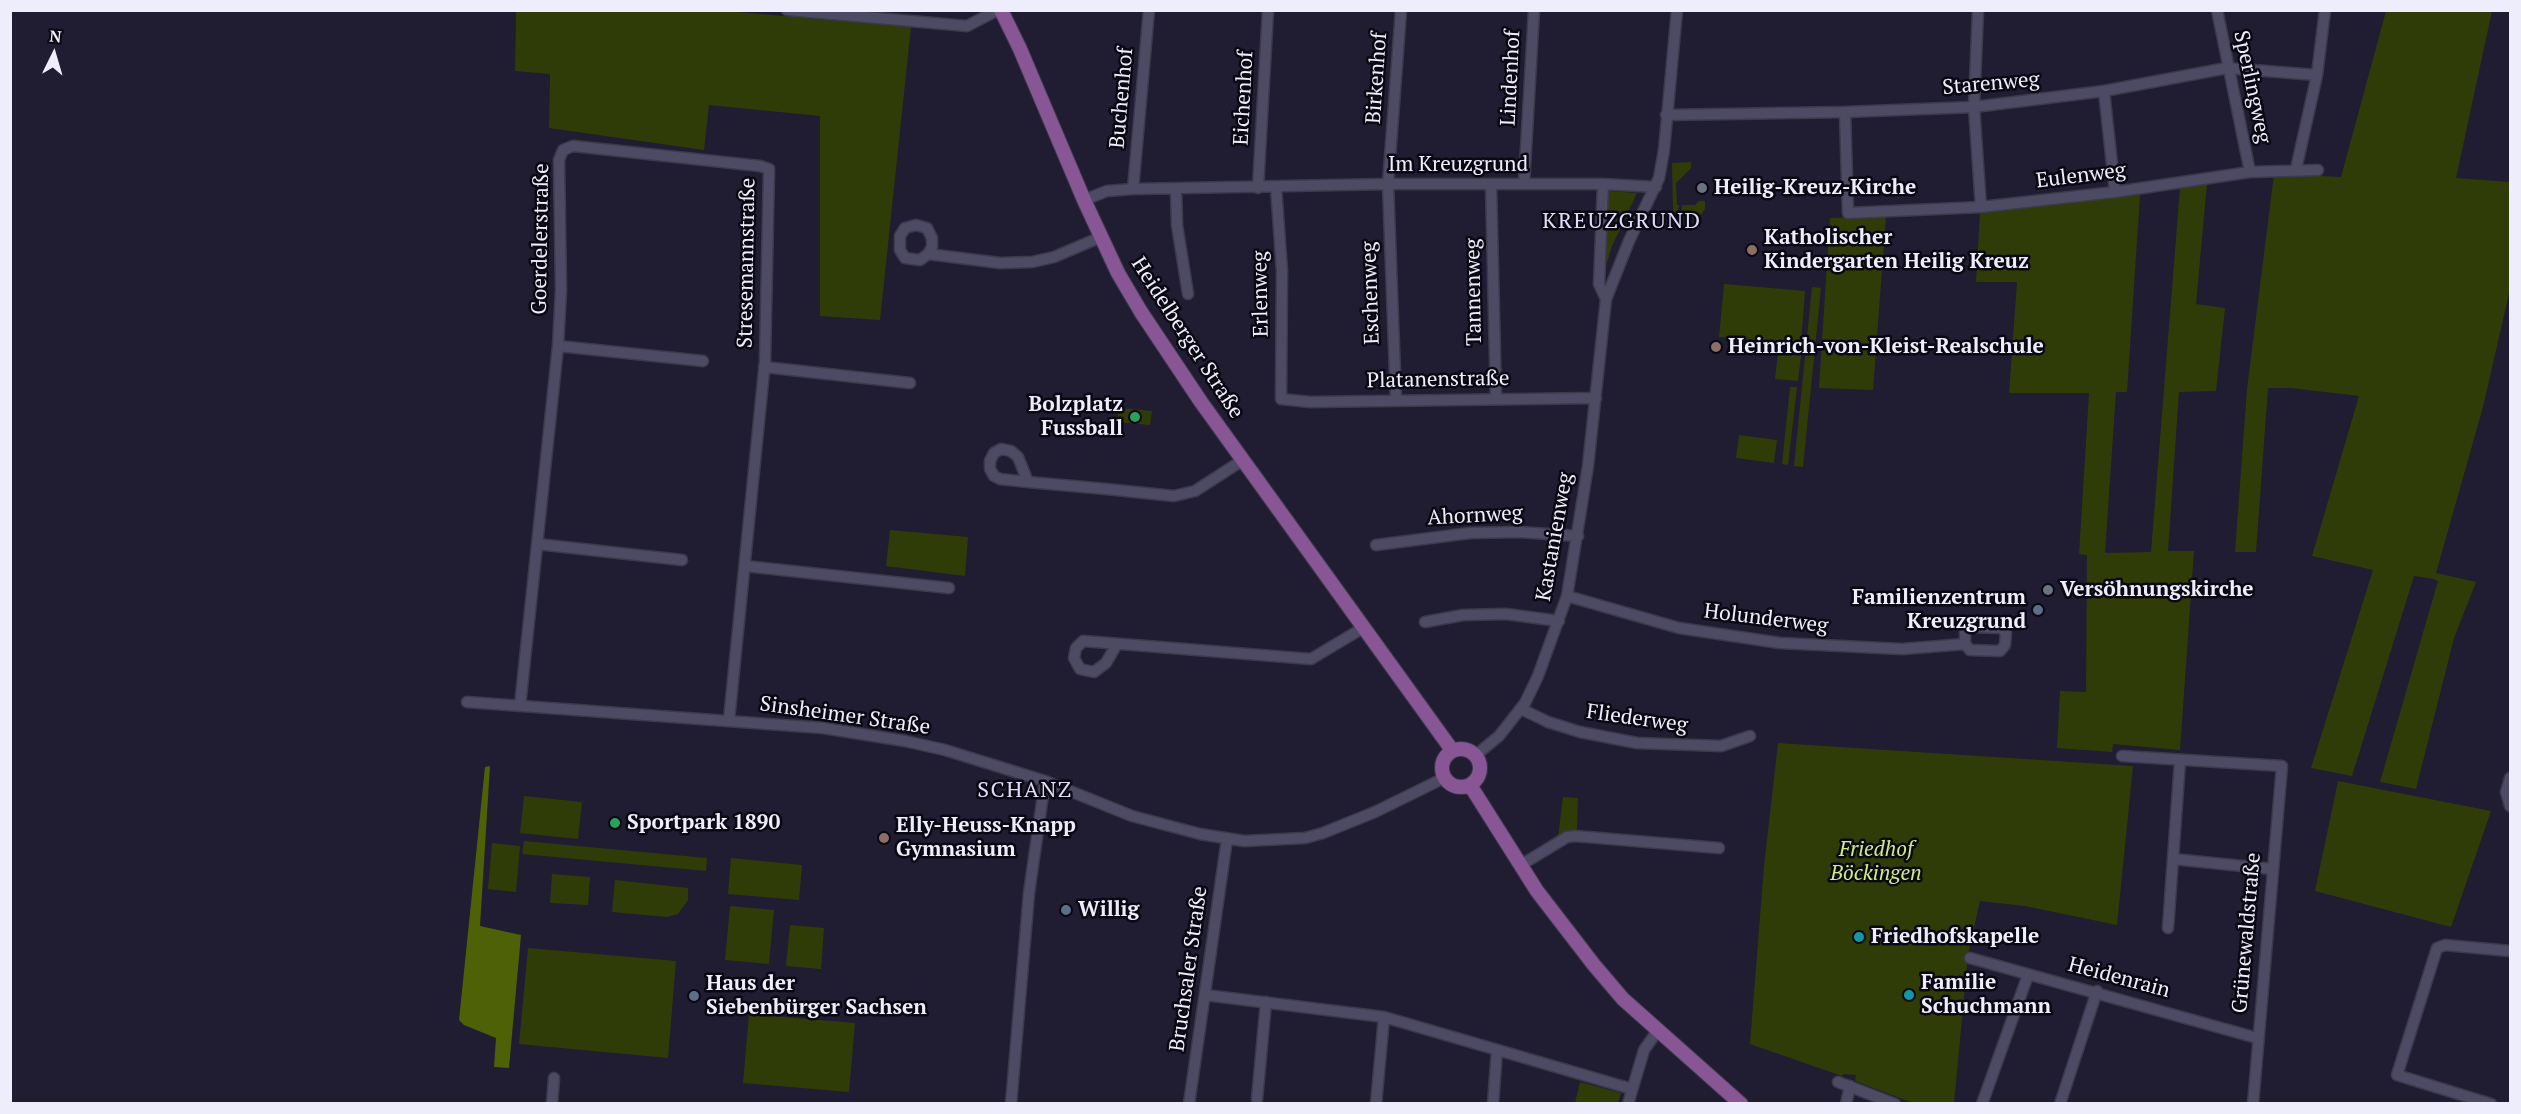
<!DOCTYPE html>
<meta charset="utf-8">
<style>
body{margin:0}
#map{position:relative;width:2521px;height:1114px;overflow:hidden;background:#201c32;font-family:"PT Serif",serif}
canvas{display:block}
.frame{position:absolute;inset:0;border:12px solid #eeedfc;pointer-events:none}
.north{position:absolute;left:24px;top:24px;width:60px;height:60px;-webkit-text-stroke:4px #0a0812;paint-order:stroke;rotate:5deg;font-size:16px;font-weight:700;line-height:24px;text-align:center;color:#eeedfc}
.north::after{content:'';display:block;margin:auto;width:21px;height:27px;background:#eeedfc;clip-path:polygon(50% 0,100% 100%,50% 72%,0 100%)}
</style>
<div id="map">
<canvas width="2521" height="1114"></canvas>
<div class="frame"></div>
<div class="north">N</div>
</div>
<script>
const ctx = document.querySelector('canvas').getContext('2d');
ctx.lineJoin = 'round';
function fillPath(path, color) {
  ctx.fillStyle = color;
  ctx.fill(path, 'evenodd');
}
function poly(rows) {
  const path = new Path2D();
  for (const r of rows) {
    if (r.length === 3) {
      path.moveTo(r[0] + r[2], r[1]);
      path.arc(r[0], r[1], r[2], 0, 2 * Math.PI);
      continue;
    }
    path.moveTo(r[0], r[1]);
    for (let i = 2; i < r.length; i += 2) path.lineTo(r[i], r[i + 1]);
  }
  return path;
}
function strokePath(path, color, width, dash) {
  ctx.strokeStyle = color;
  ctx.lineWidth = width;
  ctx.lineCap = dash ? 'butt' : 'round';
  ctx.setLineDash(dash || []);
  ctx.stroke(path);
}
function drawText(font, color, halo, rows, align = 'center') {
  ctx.font = font + ' "PT Serif",serif';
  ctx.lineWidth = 5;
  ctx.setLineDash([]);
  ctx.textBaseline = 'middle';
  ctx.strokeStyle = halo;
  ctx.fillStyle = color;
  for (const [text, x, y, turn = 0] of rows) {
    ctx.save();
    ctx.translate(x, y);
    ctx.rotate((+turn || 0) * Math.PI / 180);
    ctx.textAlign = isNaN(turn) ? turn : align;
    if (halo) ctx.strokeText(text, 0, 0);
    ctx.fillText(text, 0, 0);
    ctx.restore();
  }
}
const green = poly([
 [726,11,911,27,880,320,820,316,820,116,709,105,704,150,549,128,550,74,515,71,516,11],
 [2386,11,2492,11,2456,178,2510,182,2510,289,2483,407,2436,573,2476,582,2454,638,2416,789,2380,782,2438,581,2434,579,2414,576,2352,776,2311,768,2373,570,2312,556,2359,396,2291,388,2268,388,2256,552,2235,552,2247,389,2274,174,2341,177],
 [1691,162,1691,168,1676,183,1677,205,1679,205,1677,215,1673,211,1672,163],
 [2207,183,2196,304,2225,308,2216,391,2179,392,2168,551,2194,551,2180,750,2113,744,2112,752,2057,748,2060,691,2086,692,2087,555,2079,554,2089,393,2009,393,2017,282,1976,282,1980,213,2140,195,2127,392,2116,392,2105,553,2151,552,2180,188],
 [1608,191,1637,193,1612,246,1605,269],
 [1699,201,1705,201,1705,209,1701,215,1681,215,1682,205,1695,205],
 [1886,216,1873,390,1819,388,1830,218],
 [1724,284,1805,291,1801,344,1719,337],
 [1812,287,1821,288,1803,467,1794,466],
 [1778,353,1801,355,1798,381,1775,379],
 [1790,387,1797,387,1788,465,1782,464],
 [1119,408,1152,411,1150,425,1117,422],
 [1739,435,1777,440,1774,463,1736,458],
 [890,530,968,537,965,576,886,566],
 [1778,743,2133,766,2117,925,2025,906,1980,901,1968,954,1954,1103,1913,1103,1855,1081,1856,1075,1843,1074,1842,1076,1750,1044,1764,866],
 [2338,781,2491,811,2451,927,2315,891],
 [524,796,582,802,578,839,520,833],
 [1563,797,1578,798,1577,831,1567,832,1558,837],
 [524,841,707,858,706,871,522,854],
 [492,843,520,846,516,892,488,889],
 [731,858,802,865,799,900,728,894],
 [552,874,590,877,588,905,550,903],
 [615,880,688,888,688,900,678,914,667,917,612,912],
 [730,906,774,910,769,964,725,960],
 [790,925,824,928,821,969,786,966],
 [528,948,676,961,668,1058,519,1044],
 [749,1014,855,1023,849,1092,743,1083],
 [1580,1082,1621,1093,1618,1103,1575,1103]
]);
const forest = poly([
 [490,766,480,926,521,935,509,1068,494,1067,496,1038,464,1025,459,1020,485,767]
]);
const minor = poly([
 [787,10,967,26,998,10],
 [1978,10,1974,107,1981,207],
 [2217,10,2250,172],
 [2104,91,2115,192],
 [1845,112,1848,213,1981,207,2115,192,2250,172,2318,170],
 [1666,115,1845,112,1974,107,2104,91,2227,68,2317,75],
 [2296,169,2317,75,2325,10],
 [1491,184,1496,399],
 [1524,184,1534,10],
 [1603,184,1599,284,1606,299],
 [1276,187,1282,271,1281,399,1310,402,1596,398],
 [1258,188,1268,10],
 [1133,189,1149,10],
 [1176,189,1177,225,1188,294],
 [1084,200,1107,191,1133,189,1388,184,1603,184,1656,187],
 [928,254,932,247,932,238,927,228,916,225,905,228,900,236,900,250,905,258,920,260,928,254,1000,263,1032,262,1054,257,1101,237],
 [558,346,703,361],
 [764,367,910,383],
 [1396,401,1388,184,1401,10],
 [1028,482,1018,457,1011,451,1001,449,994,453,990,461,990,469,994,476,1000,479,1028,482,1106,489,1174,496,1195,491,1243,460],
 [537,544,682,560],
 [1376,545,1470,533,1519,532,1578,536],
 [745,566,949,588],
 [1567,596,1679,628,1780,643,1902,649,1965,644,1970,650,2000,651,2005,645,2006,633,2001,628,1970,627,1965,632,1965,644],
 [1425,622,1463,615,1506,614,1559,621],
 [1117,644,1106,663,1094,672,1080,669,1074,658,1076,648,1083,641,1311,659,1363,628],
 [467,702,823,728,905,741,945,750,1045,781,1132,816,1200,834,1244,841,1305,838,1323,833,1375,812,1444,778],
 [520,706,558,346,561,290,559,160,563,150,573,146,760,166,769,169,765,361,729,720],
 [1521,709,1548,722,1580,732,1637,743,1721,746,1750,736],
 [1476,755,1499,736,1525,703,1538,676,1567,596,1588,466,1606,299,1629,241,1659,178,1664,150,1677,10],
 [2122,756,2282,766,2253,1104],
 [2510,778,2506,792,2510,806],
 [2173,859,2272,869],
 [1521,865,1567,837,1575,836,1719,848],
 [2168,928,2180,761],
 [1970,958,2257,1038],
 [1205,995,1384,1017,1632,1089],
 [1838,1082,1895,1104],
 [1257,1099,1266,1002],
 [552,1104,554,1078],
 [1011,1104,1029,893,1045,781],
 [1189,1104,1227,839],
 [1376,1104,1384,1017],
 [1493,1104,1497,1050],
 [1628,1104,1644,1050,1658,1030],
 [1846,1104,1850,1086],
 [1982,1104,2028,975],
 [2060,1104,2097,991],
 [2491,1104,2397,1075,2437,948,2445,945,2510,951]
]);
const major = poly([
 [1001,10,1020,49,1084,200,1118,273,1141,312,1201,402,1452,750],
 [1461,768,19],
 [1470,785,1537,891,1594,965,1623,999,1741,1104]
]);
const markers = [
 [1702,188,6,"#6b7280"],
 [1752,250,6,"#8d6e63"],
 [1716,347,6,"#8d6e63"],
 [1135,417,6,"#2e9e5b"],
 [2048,590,6,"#6b7280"],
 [2038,610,6,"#5c6f8a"],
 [615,823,6,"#2e9e5b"],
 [884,838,6,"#8d6e63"],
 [1066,910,6,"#5c6f8a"],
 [1859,937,6,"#0f9aa8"],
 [1909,995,6,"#0f9aa8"],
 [694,996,6,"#5c6f8a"]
];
const streetNames = [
 ["Birkenhof",1377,78,-86],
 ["Lindenhof",1511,78,-87],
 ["Starenweg",1991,84,-5],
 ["Sperlingweg",2252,87,78],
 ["Buchenhof",1122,98,-85],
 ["Eichenhof",1244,98,-87],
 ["Im Kreuzgrund",1458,165],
 ["Eulenweg",2081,176,-7],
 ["Goerdelerstraße",541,239,-89],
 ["Stresemannstraße",747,263,-89],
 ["Tannenweg",1474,292,-91],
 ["Eschenweg",1371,293,-92],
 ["Erlenweg",1261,294,-91],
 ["Heidelberger Straße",1187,338,57],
 ["Platanenstraße",1438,380,-1],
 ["Ahornweg",1475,516,-3],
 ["Kastanienweg",1555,537,-80],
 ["Holunderweg",1766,619,7],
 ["Sinsheimer Straße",845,716,8],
 ["Fliederweg",1637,719,8],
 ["Grünewaldstraße",2247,933,-85],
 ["Bruchsaler Straße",1189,969,-82],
 ["Heidenrain",2119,978,15]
];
const poiNames = [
 ["Heilig-Kreuz-Kirche",1714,188],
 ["Katholischer",1764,238],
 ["Kindergarten Heilig Kreuz",1764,262],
 ["Heinrich-von-Kleist-Realschule",1728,347],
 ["Bolzplatz",1123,405,"right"],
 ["Fussball",1123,429,"right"],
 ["Versöhnungskirche",2060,590],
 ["Familienzentrum",2026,598,"right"],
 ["Kreuzgrund",2026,622,"right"],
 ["Sportpark 1890",627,823],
 ["Elly-Heuss-Knapp",896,826],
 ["Gymnasium",896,850],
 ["Willig",1078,910],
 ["Friedhofskapelle",1871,937],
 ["Familie",1921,983],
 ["Schuchmann",1921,1007],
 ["Haus der",706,984],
 ["Siebenbürger Sachsen",706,1008]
];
const parkNames = [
 ["Friedhof",1876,850],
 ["Böckingen",1876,874]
];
const neighbourhoodNames = [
 ["KREUZGRUND",1622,222],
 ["SCHANZ",1025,791]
];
fillPath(green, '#303c08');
fillPath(forest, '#4e6106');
strokePath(minor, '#3c394b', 13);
strokePath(major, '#3c394b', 16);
strokePath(minor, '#4d4a63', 10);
strokePath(major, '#885595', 14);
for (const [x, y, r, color] of markers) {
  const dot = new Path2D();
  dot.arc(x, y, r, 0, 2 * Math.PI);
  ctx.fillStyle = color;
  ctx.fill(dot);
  strokePath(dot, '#0a0812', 2);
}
drawText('21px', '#eeedfc', '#0a0812', streetNames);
drawText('bold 21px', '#eeedfc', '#0a0812', poiNames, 'left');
drawText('italic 21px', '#d1f083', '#0a0812', parkNames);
ctx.letterSpacing = '1.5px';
drawText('22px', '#dfdcfa', '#0a0812', neighbourhoodNames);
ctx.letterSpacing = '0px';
</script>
